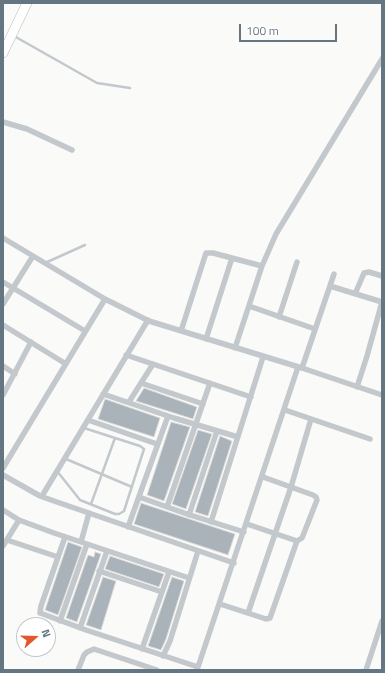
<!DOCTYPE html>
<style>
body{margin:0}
#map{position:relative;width:385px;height:673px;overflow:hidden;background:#fafaf8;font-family:"Titillium Web",sans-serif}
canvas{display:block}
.frame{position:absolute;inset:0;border:4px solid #657683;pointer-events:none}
.north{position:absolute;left:16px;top:617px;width:40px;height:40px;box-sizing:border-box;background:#fff;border:1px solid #c1c8cd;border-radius:50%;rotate:70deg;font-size:11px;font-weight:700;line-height:16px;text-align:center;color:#657683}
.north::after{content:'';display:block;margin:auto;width:14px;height:18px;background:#e4572e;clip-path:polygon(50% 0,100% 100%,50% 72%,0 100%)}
.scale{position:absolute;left:239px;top:24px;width:98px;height:18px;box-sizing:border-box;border:2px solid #657683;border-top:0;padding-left:5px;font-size:12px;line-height:14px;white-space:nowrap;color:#657683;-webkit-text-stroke:3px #fff;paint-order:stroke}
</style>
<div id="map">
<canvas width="385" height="673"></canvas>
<div class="frame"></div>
<div class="north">N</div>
<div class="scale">100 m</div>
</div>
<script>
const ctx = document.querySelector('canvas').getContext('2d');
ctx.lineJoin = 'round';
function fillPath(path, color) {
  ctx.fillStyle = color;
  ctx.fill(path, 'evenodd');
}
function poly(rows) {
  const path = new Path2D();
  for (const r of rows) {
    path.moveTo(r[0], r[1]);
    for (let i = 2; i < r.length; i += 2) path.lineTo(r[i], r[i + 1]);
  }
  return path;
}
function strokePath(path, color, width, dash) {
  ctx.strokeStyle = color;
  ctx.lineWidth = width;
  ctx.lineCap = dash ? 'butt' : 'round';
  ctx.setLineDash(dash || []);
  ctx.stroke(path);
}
const building = poly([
 [144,388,197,407,193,419,136,401,144,388],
 [105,399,160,418,154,437,98,419,105,399],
 [171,422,190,427,164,501,147,495,171,422],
 [198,430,212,434,186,509,172,504,198,430],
 [220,436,232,441,208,516,195,512,220,436],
 [141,503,235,534,228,555,134,524,141,503],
 [68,542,82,547,58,615,45,610,68,542],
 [95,552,101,554,77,622,66,618,88,555,94,557,95,552],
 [110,556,164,574,159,587,105,569,110,556],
 [103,577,116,581,101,630,86,625,103,577],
 [172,577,184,581,166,639,161,650,148,646,172,577]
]);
const service = poly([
 [14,36,97,83,130,88],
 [45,263,85,245],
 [66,459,132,487],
 [57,471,80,500,115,514,119,514,124,511,144,449,140,446,84,428],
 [91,504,115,438]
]);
const minor = poly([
 [3,122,27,129,72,150],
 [3,238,105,299,149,321,302,368,382,395],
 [3,282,85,331],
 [330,286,382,302],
 [355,294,364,273,369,272,382,276],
 [3,304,33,256],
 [249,306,315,329],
 [279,317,297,262],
 [3,325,66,364],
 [181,331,206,253,213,253,262,266],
 [206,339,232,258],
 [235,348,262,266,276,234,382,59],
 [126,355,251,397],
 [3,366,15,374],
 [302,368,334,274],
 [141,383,203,404],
 [357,387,367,356,382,302],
 [103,394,174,418,238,437],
 [3,395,31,342],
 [129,402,153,364],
 [285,410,370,439],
 [88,420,157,444],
 [3,468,105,299],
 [3,475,40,496,54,501,234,563],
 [42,496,148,320],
 [139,497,187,514,244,532],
 [167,507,210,383],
 [3,510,19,520,3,546],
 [189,515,217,431],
 [19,520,54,533,189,578],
 [211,522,263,357],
 [247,524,297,541,302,538,317,500,316,497,313,495,263,477],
 [128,527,168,416],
 [65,537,41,606,40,613,86,630,198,667],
 [7,540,58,557],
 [81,542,89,513],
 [99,571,162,592],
 [220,604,266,619,270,618,297,541],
 [248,613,291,487,311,419],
 [60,621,87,544],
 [80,628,107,551],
 [142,649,169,572],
 [163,656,170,641,198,551],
 [78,670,84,655,87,652,94,649,157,670],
 [197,670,298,367],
 [366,670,382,621]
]);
const primary = poly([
 [3,53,27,3]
]);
fillPath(building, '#aab3b9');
strokePath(building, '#dcdcda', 1);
strokePath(primary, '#b5babe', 10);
strokePath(service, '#c3c8cc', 2.5);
strokePath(minor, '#c3c8cc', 5.5);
strokePath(primary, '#fff', 9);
</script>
